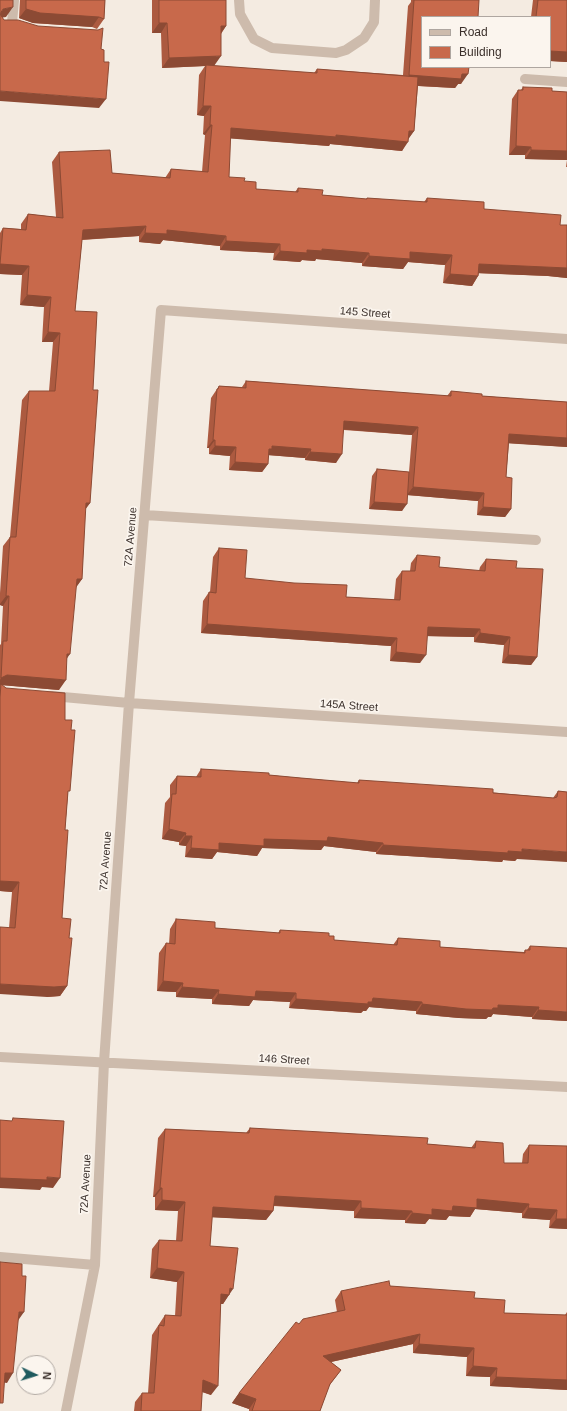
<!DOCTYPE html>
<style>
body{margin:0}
#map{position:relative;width:567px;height:1411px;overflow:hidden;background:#f4ebe1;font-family:Arial,sans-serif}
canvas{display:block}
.legend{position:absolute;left:421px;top:16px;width:130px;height:52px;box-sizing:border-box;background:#fbf5ee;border:1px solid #aea6a0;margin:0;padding:5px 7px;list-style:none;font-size:12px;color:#3b302b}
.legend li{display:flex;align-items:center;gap:8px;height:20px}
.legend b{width:20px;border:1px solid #aea6a0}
.north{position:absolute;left:16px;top:1355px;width:40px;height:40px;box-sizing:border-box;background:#fbf5ee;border:1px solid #aea6a0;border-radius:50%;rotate:94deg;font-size:11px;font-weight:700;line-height:16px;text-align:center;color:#3b302b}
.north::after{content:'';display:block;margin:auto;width:14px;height:18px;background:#1f5a5e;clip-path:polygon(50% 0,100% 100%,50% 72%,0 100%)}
</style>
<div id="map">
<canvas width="567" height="1411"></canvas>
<ul class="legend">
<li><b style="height:5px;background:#cdbbac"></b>Road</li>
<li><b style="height:11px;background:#c8694b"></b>Building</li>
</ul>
<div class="north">N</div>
</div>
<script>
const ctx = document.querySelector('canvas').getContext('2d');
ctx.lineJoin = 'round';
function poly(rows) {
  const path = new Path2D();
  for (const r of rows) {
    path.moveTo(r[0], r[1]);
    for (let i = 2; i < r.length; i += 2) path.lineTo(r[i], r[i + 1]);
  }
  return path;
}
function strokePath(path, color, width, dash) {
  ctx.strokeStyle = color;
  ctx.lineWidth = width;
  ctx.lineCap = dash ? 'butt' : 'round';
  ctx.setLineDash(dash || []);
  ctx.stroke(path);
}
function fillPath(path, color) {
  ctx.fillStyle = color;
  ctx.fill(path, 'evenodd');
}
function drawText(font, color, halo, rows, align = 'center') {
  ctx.font = font + ' Arial,sans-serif';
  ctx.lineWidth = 3.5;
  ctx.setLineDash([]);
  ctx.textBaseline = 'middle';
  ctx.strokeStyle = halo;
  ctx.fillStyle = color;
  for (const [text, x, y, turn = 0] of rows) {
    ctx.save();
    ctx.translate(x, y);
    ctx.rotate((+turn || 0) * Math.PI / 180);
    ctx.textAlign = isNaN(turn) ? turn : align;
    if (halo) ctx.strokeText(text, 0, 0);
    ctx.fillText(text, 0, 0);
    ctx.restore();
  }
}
const minor = poly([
 [239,0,240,14,254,39,272,48,336,53,346,50,364,38,374,22,375,0],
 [12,23,14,0],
 [525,79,567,82],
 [145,515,536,540],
 [52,696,129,703,567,732],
 [0,1057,567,1087],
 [0,1257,95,1265],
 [66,1411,95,1265,104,1062,129,703,161,310,567,339]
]);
const wall = poly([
 [20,0,105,0,104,19,97,29,92,27,33,23,19,18],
 [152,0,226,0,226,26,221,34,214,66,314,73,317,69,403,75,408,6,411,2,411,0,479,0,461,84,458,84,455,88,418,86,414,131,408,139,402,151,330,144,329,146,230,138,229,177,244,181,256,189,295,192,298,188,322,195,366,199,367,198,424,202,427,198,560,225,567,225,567,278,548,276,479,273,478,276,472,286,443,283,445,265,408,262,403,269,362,266,362,263,316,259,315,261,302,260,300,262,273,260,274,253,220,250,220,246,163,240,160,244,139,242,139,236,82,240,75,311,93,390,90,503,85,510,82,579,76,587,67,659,59,690,2,685,6,688,65,720,68,794,65,830,62,918,67,986,60,996,47,997,9,928,12,892,0,891,0,645,1,644,3,606,0,605,0,593,3,546,10,537,22,400,29,391,49,391,53,342,42,342,44,307,20,305,22,275,0,274,0,233,3,228,21,229,21,224,28,214,56,217,52,162,59,152,112,173,165,178,171,169,202,172,205,135,203,134,204,116,197,115,199,75,205,66,162,68,161,33,152,33],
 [533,0,567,0,567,62,550,61,550,17,531,17],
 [523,87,552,91,567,92,567,167,566,167,567,160,525,159,525,155,509,155,512,99,518,90,521,90],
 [246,381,447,396,451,391,482,396,567,402,567,447,509,443,506,477,511,509,505,517,477,515,478,501,407,495,402,511,369,509,372,476,377,469,409,472,412,435,344,430,336,463,305,460,305,458,268,455,268,464,262,472,229,470,230,456,209,454,209,448,207,448,211,398,219,386,242,387],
 [219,548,245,578,346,597,394,600,396,579,402,571,410,571,411,563,417,555,439,567,479,571,480,567,486,559,516,568,537,657,531,665,502,663,504,645,474,642,474,637,427,636,420,663,390,661,391,646,201,633,203,601,209,592,210,592,213,557],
 [201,769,269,775,301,778,357,783,359,780,553,798,558,791,567,792,515,861,503,860,502,862,376,854,376,852,324,846,321,850,262,848,257,856,217,852,212,859,185,857,186,846,179,845,179,842,162,839,165,803,170,797,170,785,177,776,196,777],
 [176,919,215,928,278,933,280,930,329,936,334,940,393,945,398,938,440,947,524,952,525,950,527,950,530,946,567,1021,532,1019,532,1017,493,1014,491,1017,488,1017,486,1019,459,1018,416,1014,416,1011,369,1007,366,1011,363,1011,361,1013,289,1008,290,1002,253,1000,249,1006,212,1004,212,999,176,997,176,992,157,991,159,953,166,943,169,944,170,929],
 [250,1128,471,1148,476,1141,504,1163,522,1163,523,1154,529,1145,567,1229,549,1228,550,1220,522,1218,522,1213,475,1209,470,1217,449,1216,446,1220,429,1219,425,1224,405,1223,405,1220,354,1218,354,1211,274,1206,273,1211,266,1220,212,1217,210,1246,230,1293,223,1304,221,1304,211,1395,202,1392,201,1411,134,1411,135,1402,142,1393,148,1393,152,1335,165,1315,175,1316,177,1282,150,1278,152,1249,159,1240,176,1241,178,1211,155,1210,155,1197,153,1197,158,1138,165,1129,246,1133],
 [390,1286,474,1298,504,1313,565,1315,567,1312,567,1390,490,1386,490,1377,466,1376,467,1357,413,1353,413,1344,331,1362,341,1370,329,1386,320,1411,249,1411,249,1409,232,1403,239,1393,299,1324,337,1312,335,1300,341,1291]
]);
const shadedWall = poly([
 [13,7,6,17,0,18,0,14,3,9],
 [26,9,99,17,92,27,33,23,19,18],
 [159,23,167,23,161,33,152,33],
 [221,26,226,26,219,36],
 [550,51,567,52,567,62,550,61],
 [221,56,214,66,206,65,205,66,162,68,169,58],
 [462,74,468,74,461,84,458,84,455,88,402,85,409,75],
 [0,91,106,99,99,108,0,101],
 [203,106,211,106,204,116,197,115],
 [210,125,212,125,205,135,203,134],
 [231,128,336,135,408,142,402,151,330,144,329,146,224,138],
 [409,131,414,131,407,141],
 [516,146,531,147,525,155,509,155],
 [531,150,567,151,567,160,525,159],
 [146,226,139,236,77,240,83,230],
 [167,230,226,236,220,246,163,240,160,244,139,242,145,233],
 [226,241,280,244,274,253,220,250],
 [322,249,369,253,362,263,316,259,315,261,302,260,300,262,273,260,280,251,307,250],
 [410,252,452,255,445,265,408,262,403,269,362,266,369,256],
 [0,264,29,266,22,275,0,274],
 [479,264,567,268,567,278,548,276,473,273],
 [450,274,478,276,472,286,443,283],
 [27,295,51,297,44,307,20,305],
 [48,332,60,333,53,342,42,342],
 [344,421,418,427,412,435,338,429],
 [509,434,567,438,567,447,503,443],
 [213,440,215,440,209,448,207,448],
 [215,446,236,447,230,456,209,454],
 [272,446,311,449,305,458,267,455,269,449],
 [310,452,342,454,336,463,305,460],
 [235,462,268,464,262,472,229,470],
 [413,487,484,493,478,501,407,495],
 [374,502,407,504,402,511,369,509],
 [86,503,90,503,83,512],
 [483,507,511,509,505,517,477,515],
 [77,579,82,579,75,589],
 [6,596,9,596,3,606,0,605,0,604],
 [207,624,397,638,391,646,201,633],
 [428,627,480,629,474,637,422,636],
 [480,633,510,637,504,645,474,642],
 [396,652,426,655,420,663,390,661],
 [67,654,70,654,63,664],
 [508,655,537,657,531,665,502,663],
 [7,675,66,680,59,690,0,685,0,680,1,678],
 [169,829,186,833,179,842,162,839],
 [185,836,192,836,186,846,179,845],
 [328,837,383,843,376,852,324,846,321,850,262,848,257,856,217,852,212,859,185,857,191,848,219,843,264,839],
 [383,845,508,851,522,849,567,852,567,862,517,859,515,861,503,860,502,862,376,854],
 [0,881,19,882,12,892,0,891],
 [163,981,183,983,176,992,157,991],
 [0,984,67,986,60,996,47,997,0,994],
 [182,987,219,990,212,999,176,997],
 [256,991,296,993,290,1002,253,1000,249,1006,212,1004,218,994],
 [373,998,422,1002,416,1011,369,1007,366,1011,363,1011,361,1013,289,1008,296,999,368,1002],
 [422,1004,493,1008,498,1005,539,1007,532,1017,493,1014,491,1017,488,1017,486,1019,459,1018,416,1014],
 [538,1010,567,1012,567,1021,532,1019],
 [47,1177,60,1178,53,1188,42,1187,40,1190,0,1188,0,1178],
 [160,1188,162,1188,155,1197,153,1197],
 [275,1196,361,1201,354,1211,268,1205],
 [477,1199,529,1204,522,1213,475,1209,470,1217,449,1216,446,1220,429,1219,425,1224,405,1223,412,1213,453,1206],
 [162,1200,185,1202,178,1211,155,1210],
 [213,1207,273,1211,266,1220,206,1217],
 [361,1208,412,1211,405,1220,354,1218],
 [528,1208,557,1210,550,1220,522,1218],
 [556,1219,567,1219,567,1229,549,1228],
 [157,1268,184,1272,177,1282,150,1278],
 [230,1288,233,1289,223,1304,215,1304,221,1294],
 [19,1312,24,1312,17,1322],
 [420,1334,413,1344,317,1365,323,1356],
 [419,1344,474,1348,467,1357,413,1353],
 [473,1366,497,1368,490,1377,466,1376],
 [5,1373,13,1373,7,1383,0,1382],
 [496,1377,567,1380,567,1390,490,1386],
 [203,1380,218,1386,211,1395,197,1390],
 [239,1393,256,1399,249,1409,232,1403]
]);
const building = poly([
 [0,0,13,0,13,7,3,9,0,14,4,20,18,20,38,26,98,30,103,28,101,49,104,50,104,62,109,62,106,99,0,91,0,0],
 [26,0,105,0,104,19,99,17,40,13,26,9,26,0],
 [159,0,226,0,226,26,221,26,221,56,169,58,167,23,159,23,159,0],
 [414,0,479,0,478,17,422,17,422,67,469,67,468,74,462,74,461,79,409,75,414,0],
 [538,0,567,0,567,52,550,51,550,17,536,17,538,0],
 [206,65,317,73,317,69,418,77,414,131,409,131,408,142,336,135,336,137,231,128,229,177,245,178,244,181,256,182,256,189,298,192,298,188,323,190,322,195,367,199,367,198,427,202,427,198,484,202,484,209,561,215,560,225,567,225,567,268,479,264,478,276,450,274,452,255,410,252,410,259,369,256,369,253,322,249,322,251,307,250,307,253,280,251,280,244,226,241,226,236,167,230,167,234,145,233,146,226,83,230,75,311,97,312,93,390,98,390,90,503,86,503,82,579,77,579,70,654,67,654,66,680,7,675,1,678,3,641,7,641,9,596,6,596,10,537,16,537,29,391,55,391,60,333,48,332,51,297,27,295,29,266,0,264,3,228,26,230,28,214,63,218,59,152,110,150,112,173,170,178,171,169,208,172,212,125,210,125,211,106,203,106,206,65],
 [523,87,552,88,552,91,567,92,567,151,531,150,531,147,516,146,518,90,523,90,523,87],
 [246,381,451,396,451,391,482,394,482,396,567,402,567,438,509,434,506,477,512,478,511,509,483,507,484,493,413,487,418,427,344,421,342,454,310,452,311,449,272,446,272,449,269,449,268,464,235,462,236,447,215,446,215,440,213,440,217,389,218,389,219,386,246,388,246,381],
 [377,469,409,472,407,504,374,502,377,469],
 [219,548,247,550,245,578,294,583,347,585,346,597,400,600,402,571,415,571,417,555,440,557,439,567,485,571,486,559,517,561,516,568,543,569,537,657,508,655,510,637,480,633,480,629,428,627,426,655,396,652,397,638,207,624,209,592,216,593,219,548],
 [1,684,6,688,65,693,65,720,72,720,71,730,75,730,70,791,68,791,65,830,68,830,62,918,71,919,69,938,72,938,67,986,54,987,0,984,0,927,15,928,19,882,0,881,0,697,1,684],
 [201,769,269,773,269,775,301,778,359,783,359,780,493,789,493,793,554,798,557,797,558,791,567,792,567,852,522,849,522,852,508,851,508,853,383,845,383,843,328,837,327,841,264,839,264,846,219,843,219,850,191,848,192,836,185,836,186,833,169,829,172,794,176,794,177,776,201,777,201,769],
 [176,919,215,922,215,928,280,933,280,930,329,933,329,936,334,936,334,940,397,945,398,938,440,941,440,947,525,953,525,950,530,950,530,946,567,948,567,1012,538,1010,539,1007,498,1005,498,1008,493,1008,492,1010,466,1009,422,1004,422,1002,373,998,372,1002,368,1002,368,1004,296,999,296,993,256,991,255,997,218,994,219,990,182,987,183,983,163,981,166,943,175,944,176,919],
 [13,1118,64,1121,60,1178,47,1177,47,1180,0,1178,0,1120,12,1121,13,1118],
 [250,1128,428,1138,427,1144,475,1148,476,1141,503,1143,504,1163,528,1163,529,1145,567,1146,567,1219,556,1219,557,1210,528,1208,529,1204,477,1199,477,1208,453,1206,452,1211,432,1209,432,1215,412,1213,412,1211,361,1208,361,1201,275,1196,273,1211,213,1207,210,1246,238,1248,233,1289,230,1288,229,1295,221,1294,218,1386,203,1380,201,1411,141,1411,142,1393,154,1393,159,1325,164,1326,165,1315,181,1316,184,1272,157,1268,159,1240,182,1241,185,1202,162,1200,162,1188,160,1188,165,1129,249,1133,250,1128],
 [0,1262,22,1264,22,1276,26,1276,24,1312,19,1312,13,1373,5,1373,3,1403,0,1403,0,1262],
 [389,1281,390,1286,475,1292,474,1298,505,1300,504,1313,567,1315,567,1380,496,1377,497,1368,473,1366,474,1348,419,1344,420,1334,323,1356,341,1370,330,1384,320,1411,252,1411,256,1399,239,1393,296,1322,299,1324,303,1319,345,1310,341,1291,389,1281]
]);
const streetNames = [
 ["145 Street",365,313,4],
 ["72A Avenue",131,537,-85],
 ["145A Street",349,706,4],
 ["72A Avenue",106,861,-86],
 ["146 Street",284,1060,3],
 ["72A Avenue",86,1184,-87]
];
strokePath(minor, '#cdbbac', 10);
fillPath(wall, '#ac5a40');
fillPath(shadedWall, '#8c4a34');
fillPath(building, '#c8694b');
strokePath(building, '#8c4a34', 1);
drawText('11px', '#3b302b', '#fbf5ee', streetNames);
</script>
